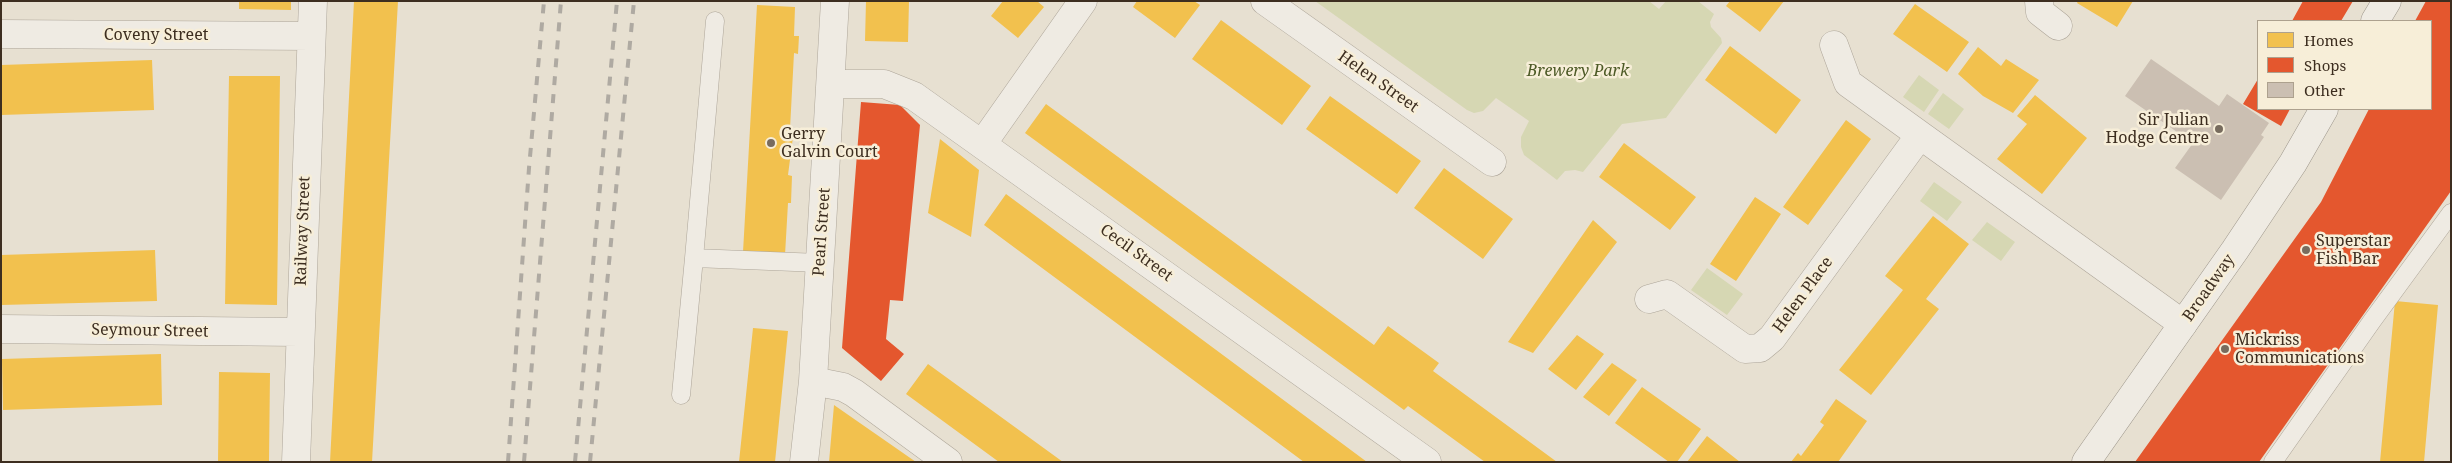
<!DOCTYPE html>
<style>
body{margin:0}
#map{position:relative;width:2452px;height:463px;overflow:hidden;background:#e7e0d1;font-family:"Noto Serif",serif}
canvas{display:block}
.frame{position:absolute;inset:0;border:2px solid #3d2e20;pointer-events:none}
.legend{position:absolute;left:2257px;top:20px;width:175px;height:90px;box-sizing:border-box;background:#f7eed8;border:1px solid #ada18e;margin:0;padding:6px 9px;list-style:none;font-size:15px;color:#3d2e20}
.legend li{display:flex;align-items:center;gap:10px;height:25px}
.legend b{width:25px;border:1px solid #ada18e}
</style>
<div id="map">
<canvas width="2452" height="463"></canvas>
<div class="frame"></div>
<ul class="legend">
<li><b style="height:14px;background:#f2c14e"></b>Homes</li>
<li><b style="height:14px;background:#e4572e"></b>Shops</li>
<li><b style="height:14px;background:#cbbfb2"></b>Other</li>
</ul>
</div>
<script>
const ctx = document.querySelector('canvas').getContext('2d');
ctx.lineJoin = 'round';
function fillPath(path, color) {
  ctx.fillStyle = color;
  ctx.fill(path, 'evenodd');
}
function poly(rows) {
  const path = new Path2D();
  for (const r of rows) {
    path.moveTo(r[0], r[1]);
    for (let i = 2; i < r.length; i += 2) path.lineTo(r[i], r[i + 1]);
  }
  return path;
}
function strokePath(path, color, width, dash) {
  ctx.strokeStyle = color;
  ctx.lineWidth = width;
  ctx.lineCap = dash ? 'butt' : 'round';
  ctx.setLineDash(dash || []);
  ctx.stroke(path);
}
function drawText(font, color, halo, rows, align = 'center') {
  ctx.font = font + ' "Noto Serif",serif';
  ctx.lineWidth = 5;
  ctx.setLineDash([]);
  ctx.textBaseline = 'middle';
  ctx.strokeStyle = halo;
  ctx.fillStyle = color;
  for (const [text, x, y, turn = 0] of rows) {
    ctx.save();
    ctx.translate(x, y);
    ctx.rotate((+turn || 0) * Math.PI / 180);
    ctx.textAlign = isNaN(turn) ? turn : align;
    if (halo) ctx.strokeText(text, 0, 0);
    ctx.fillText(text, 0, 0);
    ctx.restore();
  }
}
const green = poly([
 [1315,1,1649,1,1659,9,1666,1,1698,1,1714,14,1710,22,1711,27,1721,38,1722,43,1666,118,1622,124,1583,172,1575,170,1565,171,1557,180,1524,155,1521,147,1521,137,1529,121,1496,98,1483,111,1474,113,1467,110],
 [1919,75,1939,90,1924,112,1903,97],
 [1943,93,1964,109,1949,129,1928,114],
 [1934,182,1962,202,1947,221,1920,201],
 [1987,222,2015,242,2001,261,1972,240],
 [1707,268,1743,294,1727,315,1691,290]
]);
const homes = poly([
 [239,1,291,1,291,10,239,9],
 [354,1,398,1,372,462,330,462],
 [866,1,909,1,908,42,865,41],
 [1003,1,1037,1,1044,7,1018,38,991,16],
 [1137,1,1194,1,1200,5,1175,38,1133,7],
 [1730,1,1784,1,1760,32,1726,6],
 [2078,1,2133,1,2117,27,2077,3],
 [1915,4,1969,42,1947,72,1893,34],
 [757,5,795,7,794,36,799,36,798,54,794,53,790,129,794,129,788,175,792,176,791,203,788,203,785,255,743,252],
 [1221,20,1311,86,1282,125,1192,59],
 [1730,46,1801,100,1776,134,1705,80],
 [1978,47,2001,66,2006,59,2039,80,2013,113,1983,96,1958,74],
 [152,60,154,110,1,115,1,65],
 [229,76,280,76,277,305,225,304],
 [2035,95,2087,138,2042,194,1997,159,2027,124,2017,116],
 [1330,96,1421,161,1397,194,1306,129],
 [1046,104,1374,345,1388,326,1439,363,1433,371,1557,462,1485,462,1408,406,1404,410,1025,133],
 [1846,120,1871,139,1808,225,1783,207],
 [940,139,979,170,971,237,928,213],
 [1624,143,1696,197,1670,230,1599,177],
 [1444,168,1513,219,1483,259,1414,208],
 [1006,194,1367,462,1304,462,984,225],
 [1755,197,1781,214,1736,281,1710,264],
 [1933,216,1969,244,1926,299,1939,309,1871,395,1839,370,1903,290,1885,276],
 [1593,220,1617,242,1533,353,1508,342],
 [155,250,157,301,1,305,1,255],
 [2395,301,2438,305,2424,462,2380,462],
 [753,328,788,331,775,462,739,462],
 [1577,335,1604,354,1576,390,1548,369],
 [161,354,162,405,3,410,2,359],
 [1612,363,1637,380,1609,416,1583,397],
 [928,364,1063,462,999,462,906,394],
 [219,372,270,373,269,462,218,462],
 [1642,387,1701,429,1677,462,1669,462,1615,423],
 [1836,399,1867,421,1838,462,1791,462,1798,453,1801,456,1824,425,1820,422],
 [834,405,916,462,829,462],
 [1707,436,1740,462,1687,462]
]);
const shops = poly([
 [2303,1,2353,1,2341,21,2292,21],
 [2426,1,2451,1,2451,191,2259,462,2135,462,2321,202,2369,109,2431,109,2431,21,2415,21],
 [2258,79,2258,109,2290,109,2281,126,2243,104],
 [861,102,900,105,920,125,903,301,890,300,886,339,904,354,881,381,842,348]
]);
const building = poly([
 [2151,59,2219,106,2227,94,2269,123,2261,135,2264,137,2221,200,2175,168,2193,143,2125,96]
]);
const lane = poly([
 [715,21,694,258,820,263],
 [681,395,694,258],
 [2273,462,2372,321,2451,213]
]);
const street = poly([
 [1265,1,1492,162],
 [2039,1,2040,12,2058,26],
 [1,34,311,36],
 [832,84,884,84,914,96,1427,462],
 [1920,135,2183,324],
 [983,143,1083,1],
 [1649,299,1667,294,1745,349,1760,348,1772,338,1920,135,1848,83,1834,45],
 [1,329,299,332],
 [813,381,843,387,854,393,948,462],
 [296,462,313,1],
 [804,462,813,381,835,1]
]);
const secondary = poly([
 [2375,21,2387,1],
 [2086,462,2235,250,2293,163,2324,109]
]);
const rail = poly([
 [508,462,529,168,544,1],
 [524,462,561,1],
 [575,462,617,1],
 [590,462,634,1]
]);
const markers = [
 [2219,129,5,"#786c5e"],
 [771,143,5,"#786c5e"],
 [2306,250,5,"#786c5e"],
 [2225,349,5,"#786c5e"]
];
const streetNames = [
 ["Coveny Street",156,35],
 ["Helen Street",1378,82,35],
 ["Railway Street",303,231,-88],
 ["Pearl Street",822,232,-86],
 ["Cecil Street",1136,253,36],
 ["Broadway",2209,288,-55],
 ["Helen Place",1803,295,-54],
 ["Seymour Street",150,331,1]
];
const parkNames = [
 ["Brewery Park",1578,71]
];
const poiNames = [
 ["Sir Julian",2209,120,"right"],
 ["Hodge Centre",2209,138,"right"],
 ["Gerry",781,134],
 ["Galvin Court",781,152],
 ["Superstar",2316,241],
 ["Fish Bar",2316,259],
 ["Mickriss",2235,340],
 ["Communications",2235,358]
];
fillPath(green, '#d6d7b3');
fillPath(homes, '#f2c14e');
fillPath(shops, '#e4572e');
fillPath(building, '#cbbfb2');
strokePath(lane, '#ada599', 19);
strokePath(street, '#ada599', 29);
strokePath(secondary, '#9c958a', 29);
strokePath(lane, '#efebe3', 18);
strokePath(street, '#efebe3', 28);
strokePath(secondary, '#efebe3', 28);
strokePath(rail, '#afaaa2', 4, [9, 9]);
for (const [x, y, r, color] of markers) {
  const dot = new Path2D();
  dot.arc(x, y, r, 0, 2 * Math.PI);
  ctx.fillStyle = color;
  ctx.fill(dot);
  strokePath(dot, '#f7eed8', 2);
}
drawText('16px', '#3d2e20', '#f7eed8', streetNames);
drawText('italic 16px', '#4d5a26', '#f7eed8', parkNames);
drawText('16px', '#3d2e20', '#f7eed8', poiNames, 'left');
</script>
